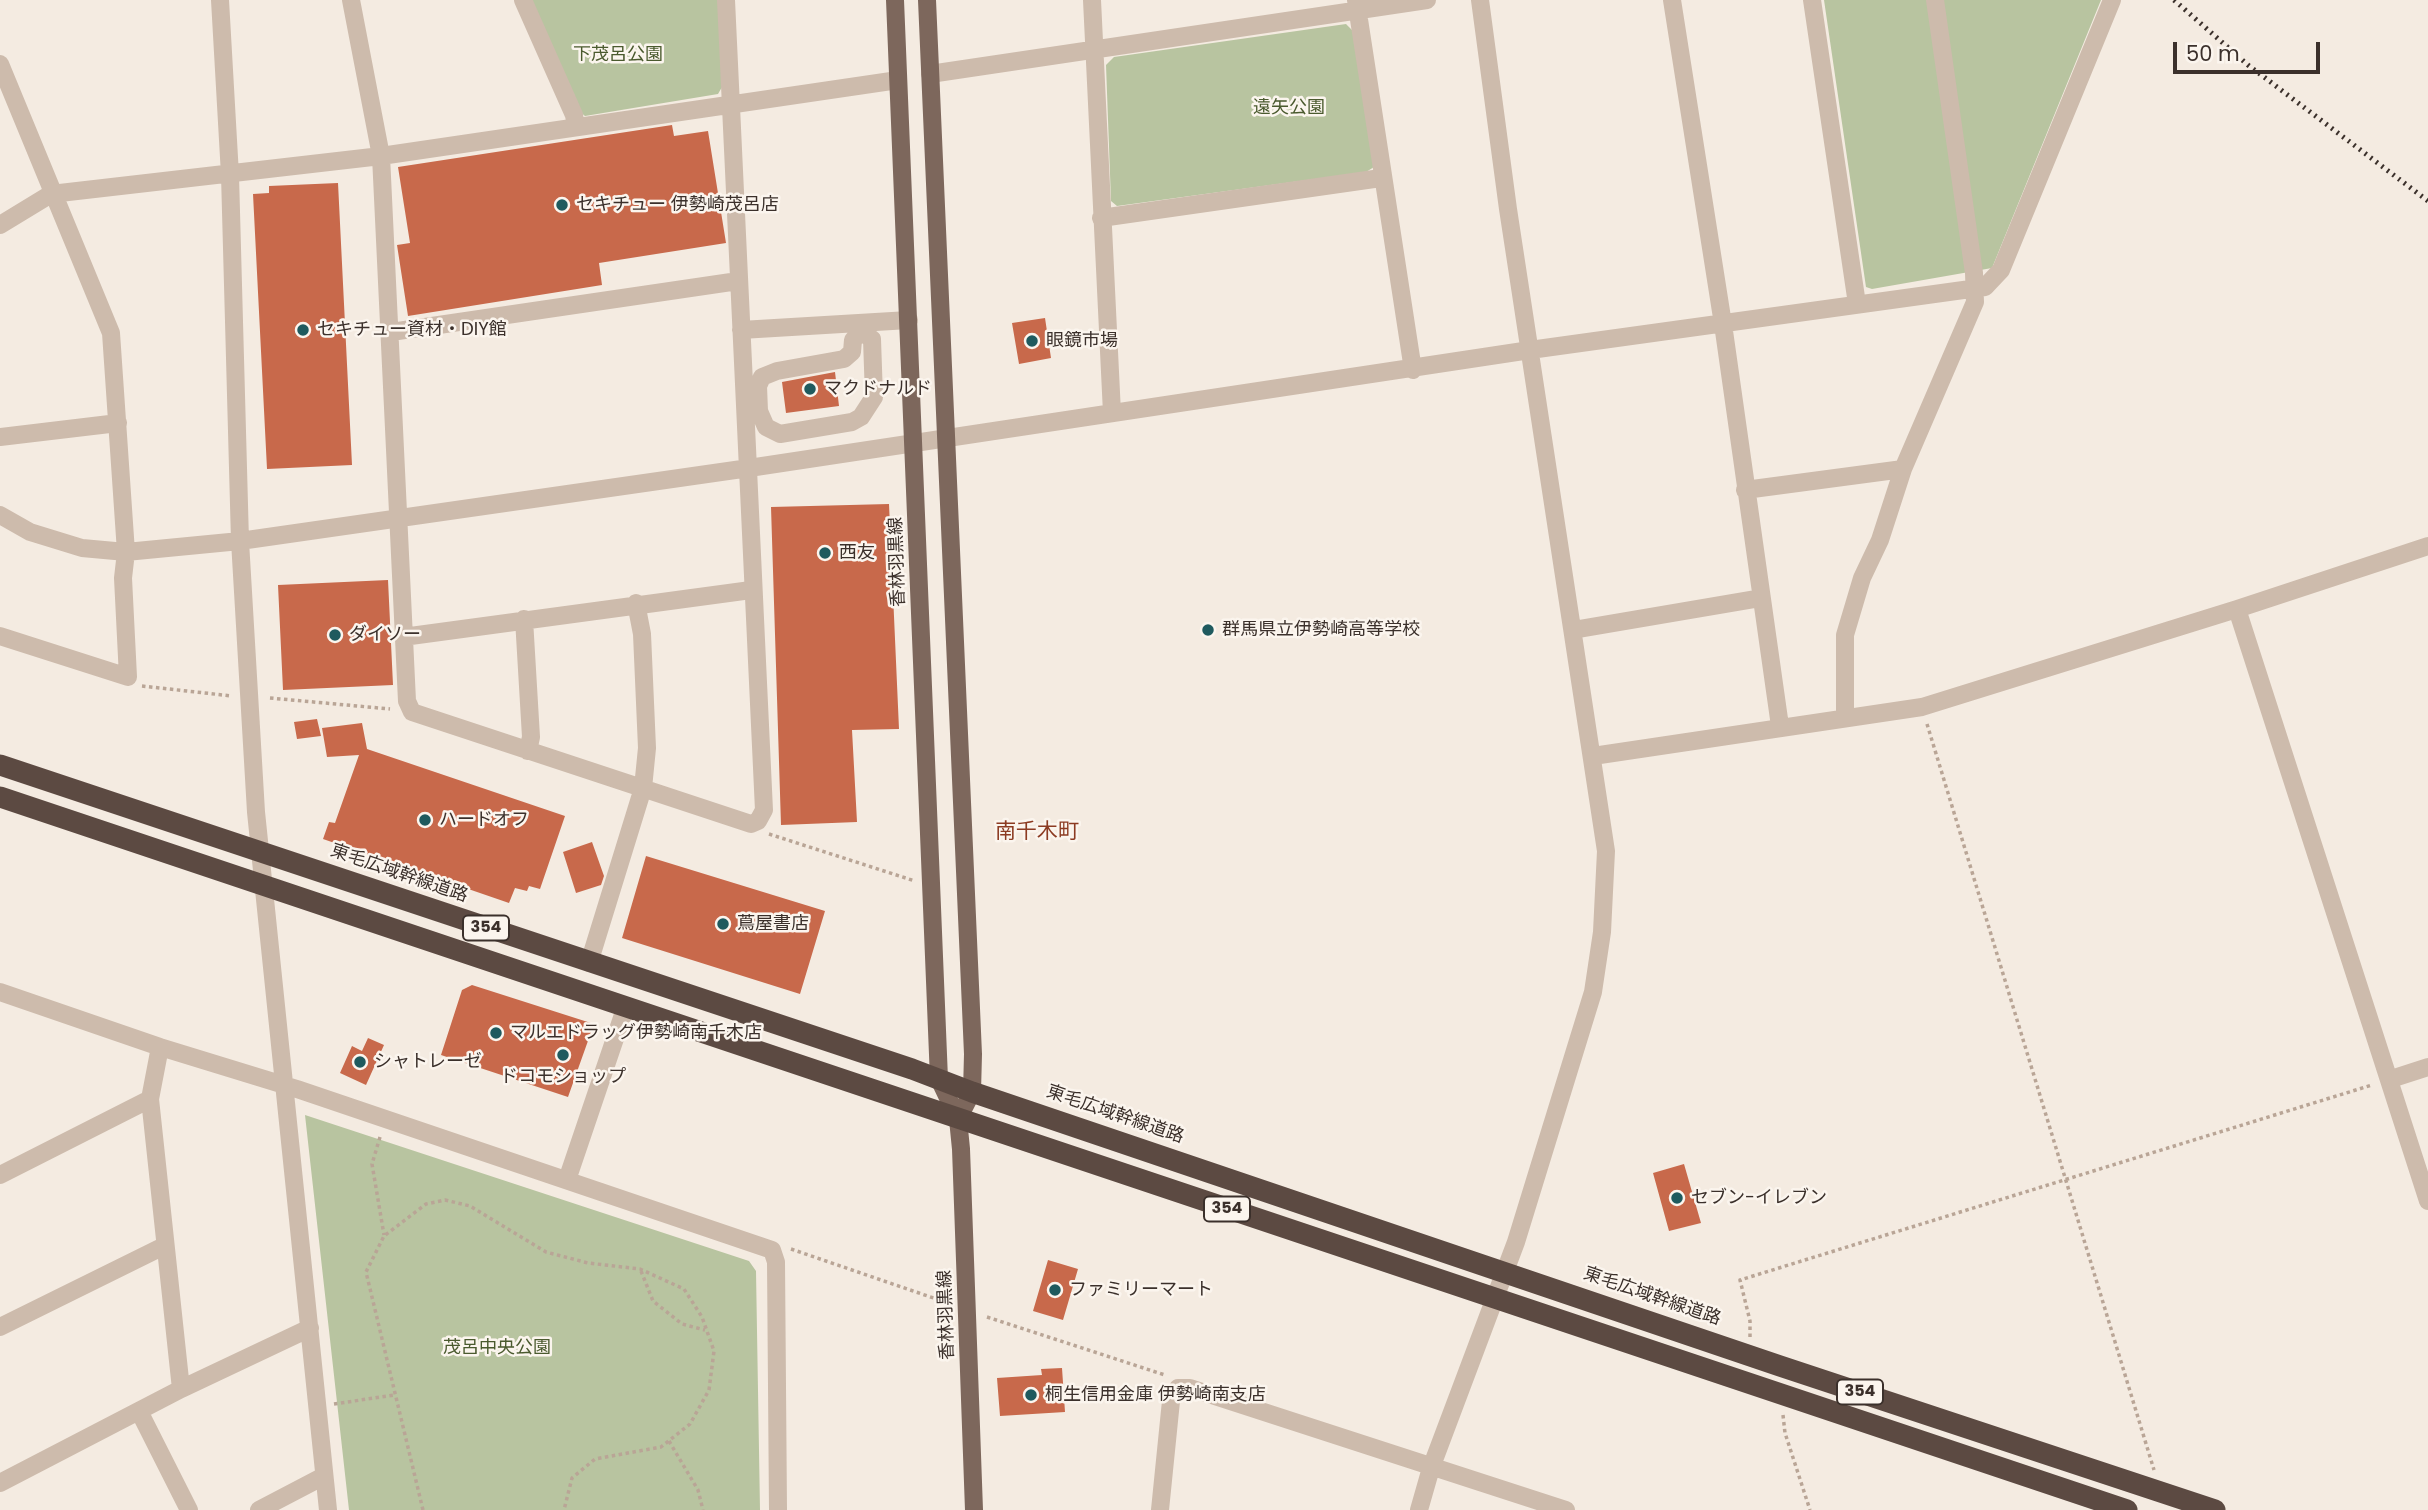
<!DOCTYPE html>
<meta charset="utf-8">
<style>
body{margin:0}
#map{position:relative;width:2428px;height:1510px;overflow:hidden;background:#f4ebe1;font-family:Poppins,sans-serif}
canvas{display:block}
.scale{position:absolute;left:2173px;top:42px;width:147px;height:32px;box-sizing:border-box;border:4px solid #3b302b;border-top:0;padding-left:9px;font-size:21px;line-height:24px;white-space:nowrap;color:#3b302b;-webkit-text-stroke:5px #fbf5ee;paint-order:stroke}
</style>
<div id="map">
<canvas width="2428" height="1510"></canvas>
<div class="scale">50 m</div>
</div>
<script>
const ctx = document.querySelector('canvas').getContext('2d');
ctx.lineJoin = 'round';
function fillPath(path, color) {
  ctx.fillStyle = color;
  ctx.fill(path, 'evenodd');
}
function poly(rows) {
  const path = new Path2D();
  for (const r of rows) {
    path.moveTo(r[0], r[1]);
    for (let i = 2; i < r.length; i += 2) path.lineTo(r[i], r[i + 1]);
  }
  return path;
}
function strokePath(path, color, width, dash) {
  ctx.strokeStyle = color;
  ctx.lineWidth = width;
  ctx.lineCap = dash ? 'butt' : 'round';
  ctx.setLineDash(dash || []);
  ctx.stroke(path);
}
function drawText(font, color, halo, rows, align = 'center') {
  ctx.font = font + ' Poppins,"Noto Sans JP",sans-serif';
  ctx.lineWidth = 5;
  ctx.setLineDash([]);
  ctx.textBaseline = 'middle';
  ctx.strokeStyle = halo;
  ctx.fillStyle = color;
  for (const [text, x, y, turn = 0] of rows) {
    ctx.save();
    ctx.translate(x, y);
    ctx.rotate((+turn || 0) * Math.PI / 180);
    ctx.textAlign = isNaN(turn) ? turn : align;
    if (halo) ctx.strokeText(text, 0, 0);
    ctx.fillText(text, 0, 0);
    ctx.restore();
  }
}
const green = poly([
 [532,0,718,0,722,87,718,94,585,116,579,111],
 [1824,0,2101,0,1992,268,1872,289,1866,287],
 [1346,24,1353,31,1374,167,1366,172,1117,206,1111,201,1106,65,1114,57],
 [305,1115,749,1261,756,1271,760,1510,349,1510]
]);
const building = poly([
 [672,125,674,136,708,131,726,243,599,263,602,285,408,316,397,245,410,243,398,167],
 [338,183,352,465,267,469,253,194,269,193,269,186],
 [1045,318,1051,358,1019,364,1012,323],
 [835,372,839,406,786,413,782,382],
 [889,504,899,729,852,730,857,822,781,825,771,507],
 [388,580,393,685,283,690,278,585],
 [317,719,321,736,297,739,294,722],
 [362,723,367,749,565,816,540,889,529,886,527,891,515,888,509,903,323,839,329,822,335,823,359,755,327,757,322,728],
 [592,842,604,876,601,885,576,893,563,852],
 [646,856,825,911,800,994,622,938],
 [472,985,594,1024,568,1097,441,1055,462,990],
 [368,1038,384,1045,366,1085,340,1073,352,1046,362,1051],
 [1684,1164,1701,1223,1669,1231,1653,1173],
 [1048,1260,1078,1269,1063,1320,1033,1311],
 [1062,1368,1065,1412,1000,1416,997,1378,1042,1375,1041,1369]
]);
const path = poly([
 [142,686,232,696],
 [270,698,390,709],
 [1927,724,2154,1470],
 [769,834,915,881],
 [380,1137,372,1164,384,1235],
 [791,1249,948,1303],
 [641,1271,653,1301,682,1324,705,1330],
 [987,1317,1165,1375],
 [1750,1337,1750,1321,1740,1280,2372,1085],
 [334,1404,394,1395],
 [1783,1415,1785,1433,1810,1510],
 [669,1441,698,1490,703,1510],
 [423,1510,366,1272,384,1236,426,1204,445,1200,470,1206,546,1252,588,1263,640,1269,684,1289,702,1317,714,1351,709,1390,690,1424,661,1447,595,1459,572,1478,564,1510]
]);
const minor = poly([
 [220,0,230,175,240,541,256,812,328,1510],
 [351,0,381,156,407,701,412,712,751,824,758,821,764,810,726,0],
 [523,0,574,115,576,127],
 [1092,0,1112,413],
 [1356,0,1413,370],
 [1672,0,1723,324,1780,726],
 [1812,0,1857,304],
 [0,64,111,333,126,552,123,578,128,677,0,636],
 [930,74,1427,0],
 [1101,218,1381,178],
 [0,225,51,194,381,156,898,80],
 [860,324,861,332,853,340,852,352,844,359,777,371,762,377,758,386,759,411,766,427,780,434,852,422,861,417,874,397,872,339,861,332],
 [741,330,909,320],
 [391,332,738,281],
 [0,437,118,423],
 [1745,490,1903,469],
 [0,515,30,532,82,548,126,552,240,541,749,468,1530,350,1985,287,2001,270,2112,0],
 [2237,609,2428,1201],
 [524,619,531,737,528,751],
 [1573,630,1761,598],
 [403,637,751,590],
 [1845,717,1845,635,1862,578,1880,540,1903,469,1975,302,1974,273,1935,0],
 [1593,756,1922,707,2237,609,2428,546],
 [589,963,643,788,647,748,642,634,636,603],
 [0,992,160,1047,297,1089,772,1250,776,1262,778,1510],
 [160,1047,150,1099,181,1389],
 [2391,1079,2428,1067],
 [0,1175,150,1099],
 [567,1180,626,1006],
 [0,1327,164,1246],
 [139,1411,189,1510],
 [0,1483,181,1389,310,1328],
 [259,1510,324,1476],
 [1160,1510,1171,1401,1178,1388,1190,1388,1566,1510],
 [1419,1510,1431,1468,1516,1242,1593,992,1602,932,1606,851,1508,209,1480,0]
]);
const major = poly([
 [895,0,939,1079,958,1119,961,1149,974,1510],
 [927,0,973,1054,972,1092,958,1119]
]);
const highway = poly([
 [0,765,912,1069,972,1092,1780,1366,2215,1510],
 [0,797,2127,1510]
]);
const rail = poly([
 [2174,0,2248,65,2428,201]
]);
const markers = [
 [562,205,7,"#1f5a5e"],
 [303,330,7,"#1f5a5e"],
 [1032,341,7,"#1f5a5e"],
 [810,389,7,"#1f5a5e"],
 [825,553,7,"#1f5a5e"],
 [1208,630,7,"#1f5a5e"],
 [335,635,7,"#1f5a5e"],
 [425,820,7,"#1f5a5e"],
 [723,924,7,"#1f5a5e"],
 [496,1033,7,"#1f5a5e"],
 [563,1055,7,"#1f5a5e"],
 [360,1062,7,"#1f5a5e"],
 [1677,1198,7,"#1f5a5e"],
 [1055,1290,7,"#1f5a5e"],
 [1031,1395,7,"#1f5a5e"]
];
const shields = [
 [486,928,46],
 [1227,1209,46],
 [1860,1392,46]
];
const shieldNames = [
 ["354",486,928],
 ["354",1227,1209],
 ["354",1860,1392]
];
const parkNames = [
 ["下茂呂公園",618,55],
 ["遠矢公園",1289,108],
 ["茂呂中央公園",497,1348]
];
const poiNames = [
 ["セキチュー 伊勢崎茂呂店",576,205],
 ["セキチュー資材・DIY館",317,330],
 ["眼鏡市場",1046,341],
 ["マクドナルド",824,389],
 ["西友",839,553],
 ["群馬県立伊勢崎高等学校",1222,630],
 ["ダイソー",349,635],
 ["ハードオフ",439,820],
 ["蔦屋書店",737,924],
 ["マルエドラッグ伊勢崎南千木店",510,1033],
 ["シャトレーゼ",374,1062],
 ["ドコモショップ",563,1077,"center"],
 ["セブン-イレブン",1691,1198],
 ["ファミリーマート",1069,1290],
 ["桐生信用金庫 伊勢崎南支店",1045,1395]
];
const streetNames = [
 ["香林羽黒線",898,562,-92],
 ["東毛広域幹線道路",399,874,19],
 ["東毛広域幹線道路",1115,1115,19],
 ["東毛広域幹線道路",1652,1297,19],
 ["香林羽黒線",947,1315,-92]
];
const quarterNames = [
 ["南千木町",1037,833]
];
fillPath(green, '#b8c4a0');
fillPath(building, '#c8694b');
strokePath(path, '#b9a596', 3.5, [3.5, 3.5]);
strokePath(minor, '#cdbbac', 18);
strokePath(major, '#7d675c', 18);
strokePath(highway, '#5c4a42', 21);
strokePath(rail, '#3b302b', 5, [2, 5]);
for (const [x, y, r, color] of markers) {
  const dot = new Path2D();
  dot.arc(x, y, r, 0, 2 * Math.PI);
  ctx.fillStyle = color;
  ctx.fill(dot);
  strokePath(dot, '#fbf5ee', 2.5);
}
for (const [x, y, w] of shields) {
  const box = new Path2D();
  box.roundRect(x - w / 2, y - 12.5, w, 25, 5);
  ctx.fillStyle = '#fbf5ee';
  ctx.fill(box);
  strokePath(box, '#3b302b', 2);
}
drawText('bold 16px', '#3b302b', null, shieldNames);
drawText('18px', '#4a5a2e', '#fbf5ee', parkNames);
drawText('18px', '#3b302b', '#fbf5ee', poiNames, 'left');
drawText('18px', '#3b302b', '#fbf5ee', streetNames);
drawText('21px', '#8c3b22', '#fbf5ee', quarterNames);
</script>
